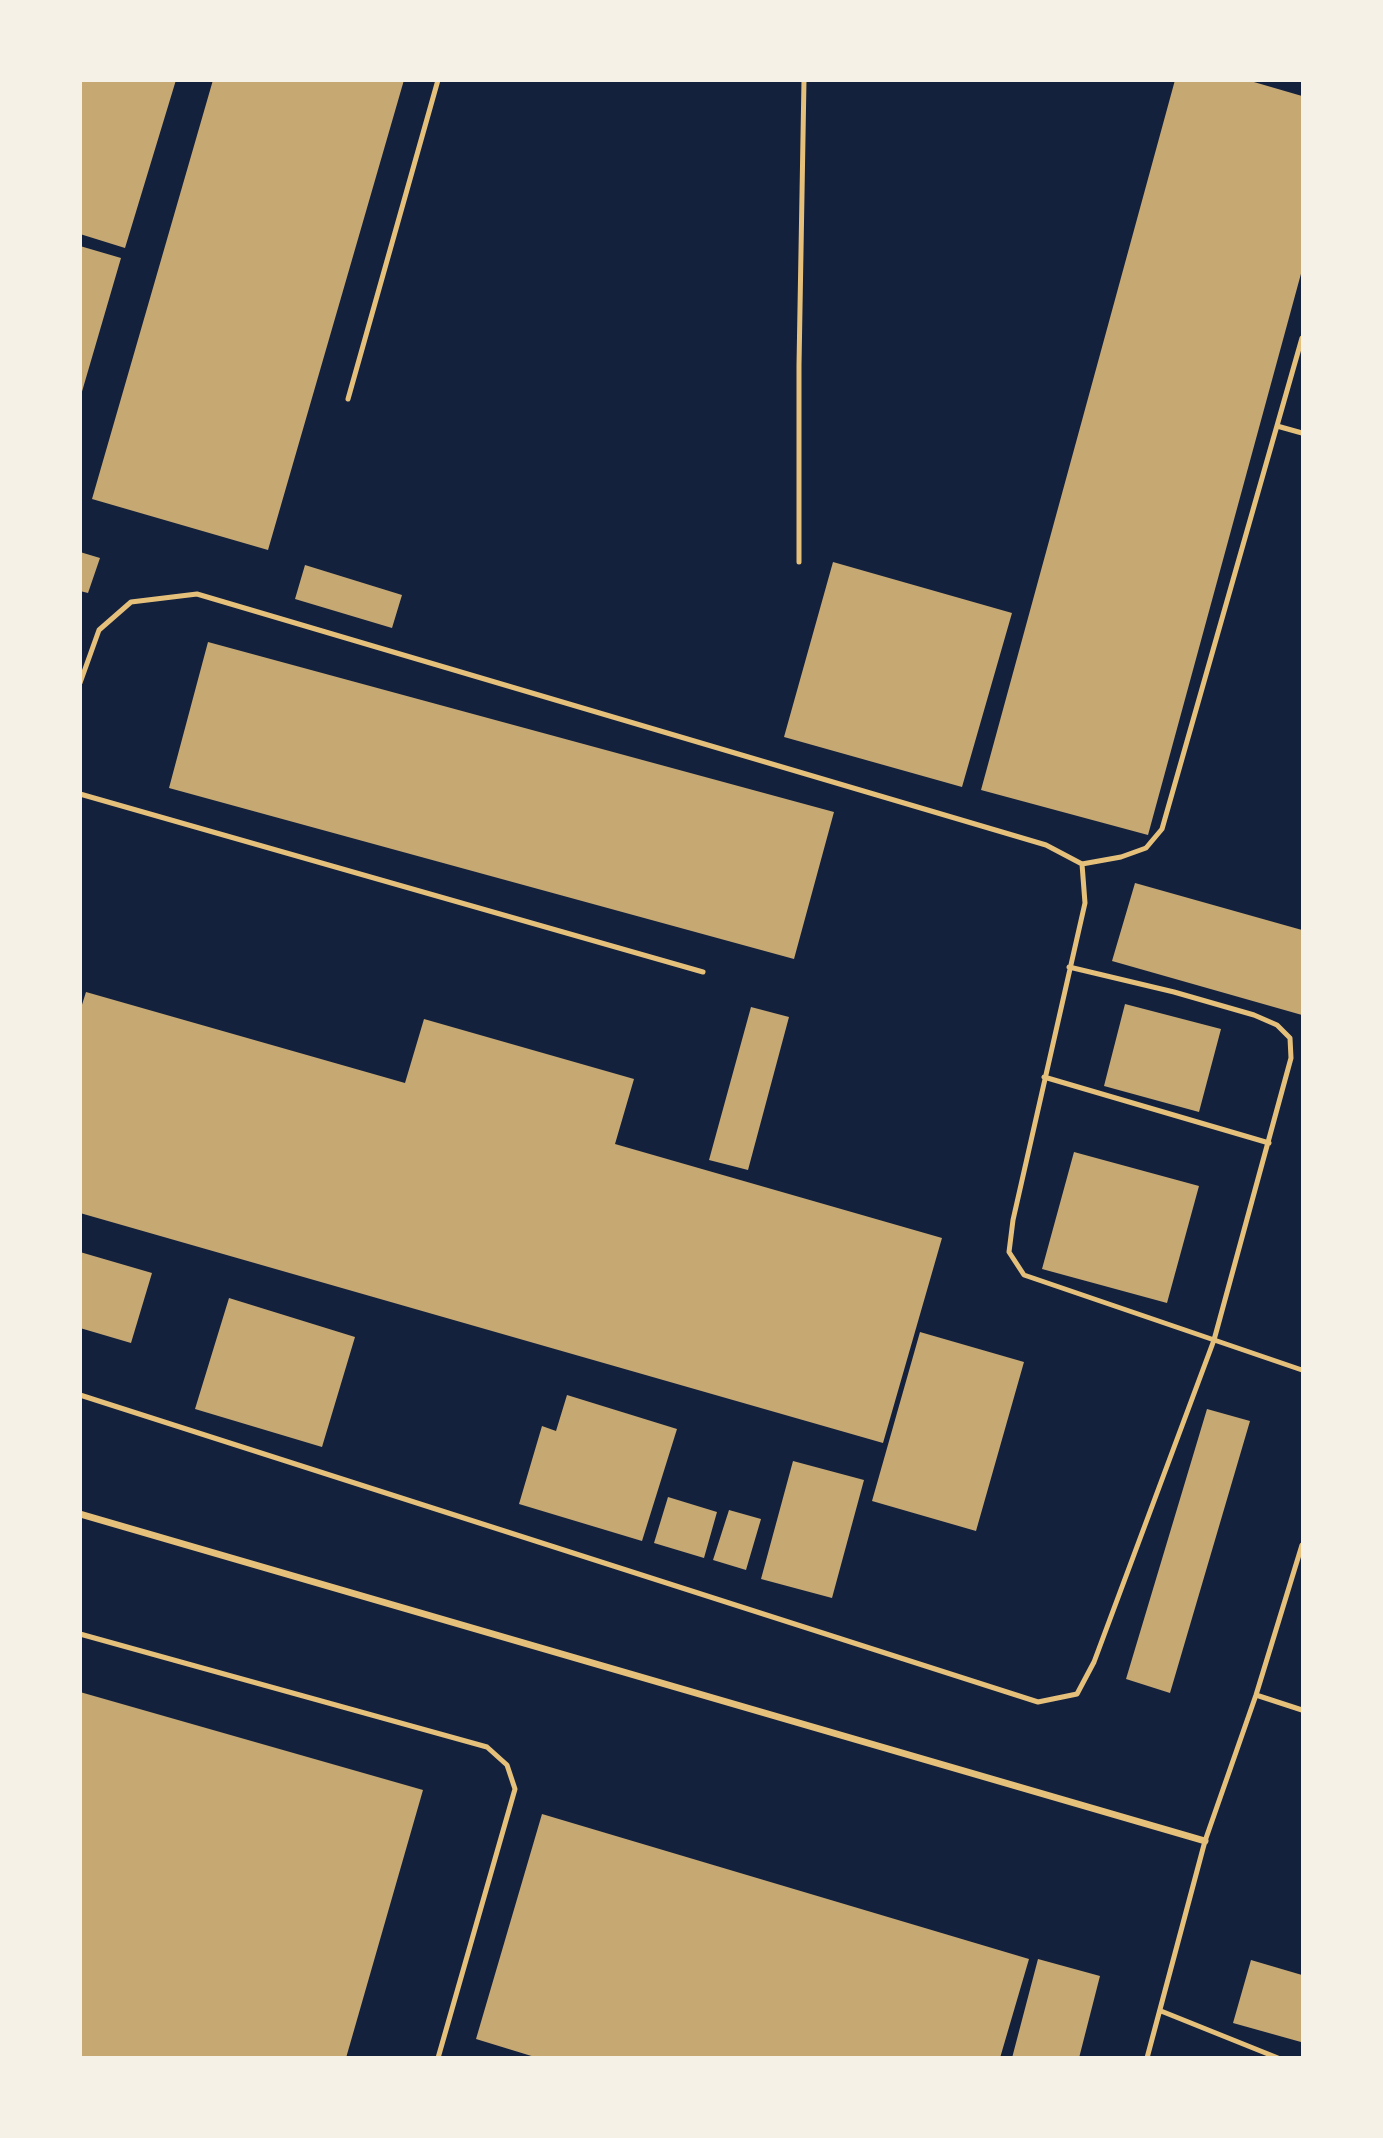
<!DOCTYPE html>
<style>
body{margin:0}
#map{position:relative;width:1383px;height:2138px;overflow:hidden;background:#14213d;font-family:"Open Sans",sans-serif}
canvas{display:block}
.frame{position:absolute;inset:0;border:82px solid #f6f1e7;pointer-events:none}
</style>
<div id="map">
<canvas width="1383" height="2138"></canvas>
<div class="frame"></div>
</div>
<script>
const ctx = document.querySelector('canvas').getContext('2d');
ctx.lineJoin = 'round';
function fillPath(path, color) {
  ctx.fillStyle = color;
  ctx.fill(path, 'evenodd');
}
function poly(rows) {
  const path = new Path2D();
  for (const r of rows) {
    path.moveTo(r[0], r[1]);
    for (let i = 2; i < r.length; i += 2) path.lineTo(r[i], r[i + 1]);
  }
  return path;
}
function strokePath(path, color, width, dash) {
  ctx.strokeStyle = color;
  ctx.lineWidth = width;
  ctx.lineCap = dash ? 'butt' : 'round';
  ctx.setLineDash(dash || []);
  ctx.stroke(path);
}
const building = poly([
 [80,80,176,80,125,248,80,234],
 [213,80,404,80,268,550,92,499],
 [1175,80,1247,80,1302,96,1302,270,1148,835,981,790],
 [80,246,121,258,81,395,80,395],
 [80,552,100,558,88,593,80,591],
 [833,562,1012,613,962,787,784,737],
 [305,565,402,595,392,628,295,599],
 [208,642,834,812,794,959,169,788],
 [1135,883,1302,930,1302,1015,1112,961],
 [86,992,405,1083,424,1019,634,1079,615,1144,942,1238,883,1443,80,1213,80,1011],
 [1125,1004,1221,1029,1199,1112,1104,1086],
 [751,1007,789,1017,748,1170,709,1160],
 [1074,1152,1199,1186,1167,1303,1042,1269],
 [80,1252,152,1273,131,1343,80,1328],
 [229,1298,355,1337,322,1447,195,1409],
 [920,1332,1024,1362,976,1531,872,1501],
 [567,1395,677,1429,642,1541,519,1504,542,1426,556,1431],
 [1207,1409,1250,1421,1170,1693,1126,1679],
 [793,1461,864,1480,832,1598,761,1579],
 [668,1497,717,1512,704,1558,654,1543],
 [729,1510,761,1519,746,1570,713,1560],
 [80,1692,423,1790,346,2058,80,2058],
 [542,1814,1029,1959,1000,2058,538,2058,476,2039],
 [1038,1959,1100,1976,1079,2058,1012,2058],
 [1251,1960,1302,1975,1302,2036,1301,2042,1233,2023]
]);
const service = poly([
 [348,399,438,80],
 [1277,426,1302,433],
 [799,562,799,365,804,80],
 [80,683,99,630,131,602,197,594,1046,845,1082,864,1085,903,1013,1220,1009,1252,1024,1275,1302,1370],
 [80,794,703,972],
 [1082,864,1121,857,1146,848,1162,829,1302,338],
 [1044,1077,1269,1143],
 [80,1395,1038,1702,1077,1694,1094,1662,1214,1340,1291,1058,1290,1038,1277,1025,1254,1015,1174,992,1069,967],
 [80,1634,487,1747,507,1765,515,1789,438,2058],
 [1256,1695,1302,1710],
 [1161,2011,1278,2058],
 [1147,2058,1205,1841,1256,1695,1302,1545]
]);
const minor = poly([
 [80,1514,1205,1841]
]);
fillPath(building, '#c6a872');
strokePath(service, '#e5c07b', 5);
strokePath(minor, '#e5c07b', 7);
</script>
